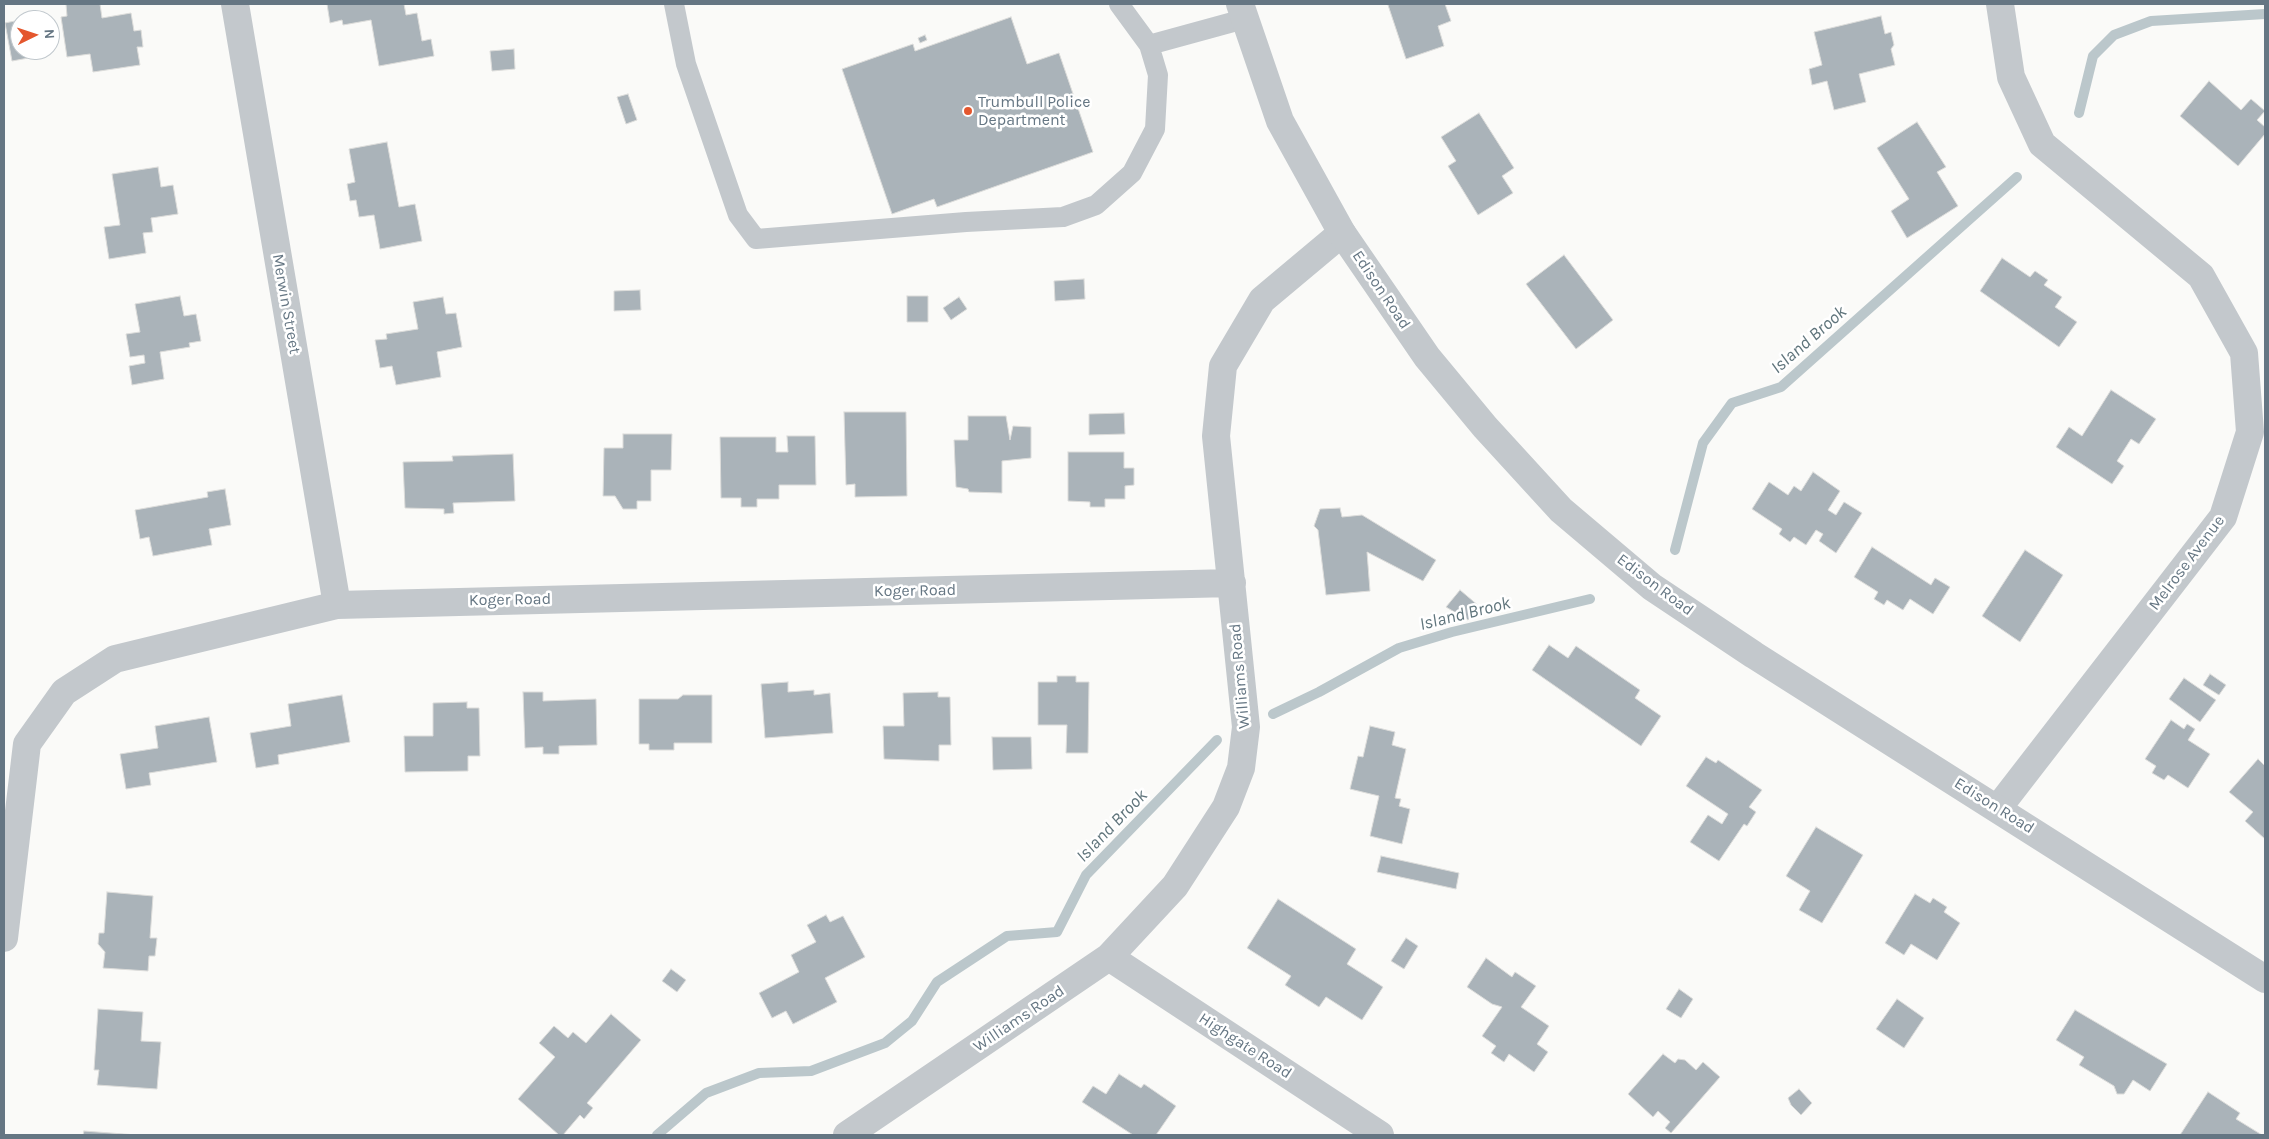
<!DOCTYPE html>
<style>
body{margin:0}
#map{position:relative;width:2269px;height:1139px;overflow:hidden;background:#fafaf8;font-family:Karla,sans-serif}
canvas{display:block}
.frame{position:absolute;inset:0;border:5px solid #657683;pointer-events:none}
.north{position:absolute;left:10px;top:10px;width:50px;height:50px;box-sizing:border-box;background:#fff;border:1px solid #c1c8cd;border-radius:50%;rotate:86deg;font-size:14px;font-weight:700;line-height:20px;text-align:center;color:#657683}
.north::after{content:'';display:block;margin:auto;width:18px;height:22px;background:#e4572e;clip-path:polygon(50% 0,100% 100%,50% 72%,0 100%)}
</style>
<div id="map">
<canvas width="2269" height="1139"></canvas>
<div class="frame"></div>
<div class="north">N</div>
</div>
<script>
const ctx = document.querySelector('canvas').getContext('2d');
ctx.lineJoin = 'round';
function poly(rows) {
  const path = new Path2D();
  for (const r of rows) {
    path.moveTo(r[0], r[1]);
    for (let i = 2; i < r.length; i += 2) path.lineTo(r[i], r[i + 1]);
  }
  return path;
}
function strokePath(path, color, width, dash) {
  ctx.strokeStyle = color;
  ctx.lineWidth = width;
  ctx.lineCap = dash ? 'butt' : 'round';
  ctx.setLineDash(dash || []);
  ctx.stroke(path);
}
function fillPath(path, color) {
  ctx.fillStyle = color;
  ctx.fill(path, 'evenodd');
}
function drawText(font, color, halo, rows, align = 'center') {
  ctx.font = font + ' Karla,sans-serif';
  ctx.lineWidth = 5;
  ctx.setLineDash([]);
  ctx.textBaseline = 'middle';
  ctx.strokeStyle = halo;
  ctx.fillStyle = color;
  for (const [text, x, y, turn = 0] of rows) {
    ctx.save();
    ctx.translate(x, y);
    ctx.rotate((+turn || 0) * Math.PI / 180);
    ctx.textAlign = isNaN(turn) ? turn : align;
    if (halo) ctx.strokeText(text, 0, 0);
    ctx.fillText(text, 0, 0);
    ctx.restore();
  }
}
const stream = poly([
 [2079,113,2093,56,2114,35,2151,21,2265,14],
 [1675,550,1703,443,1732,403,1781,387,2017,177],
 [1273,714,1319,692,1399,648,1452,632,1590,599],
 [657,1135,706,1093,759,1073,811,1071,885,1043,912,1021,937,982,1007,936,1057,932,1086,875,1217,740]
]);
const building = poly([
 [66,4,100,4,102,18,131,13,134,31,141,30,143,47,137,47,140,65,93,72,90,54,67,57,61,17,67,16,66,4],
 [327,4,404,4,406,15,417,13,422,41,431,39,434,56,379,66,371,20,343,25,342,20,330,23,327,4],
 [1392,4,1445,4,1451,21,1438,26,1444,46,1406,59,1388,5,1392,4],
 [1881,16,1885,34,1891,32,1894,45,1891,49,1895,65,1859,74,1866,102,1834,110,1827,81,1812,85,1809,69,1822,65,1814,32,1881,16],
 [1011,17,1027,64,1059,53,1093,152,937,207,934,199,892,214,842,69,913,44,915,51,1011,17],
 [20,20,20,50,44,50,45,55,12,61,5,23,20,20],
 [925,35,927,40,920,43,918,38,925,35],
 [514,49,515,69,492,71,490,51,514,49],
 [2209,81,2241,110,2251,99,2265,111,2257,120,2265,127,2265,134,2238,166,2180,116,2209,81],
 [628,94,637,120,626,124,617,97,628,94],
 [1479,113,1514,168,1502,176,1513,193,1478,215,1448,166,1456,161,1441,137,1479,113],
 [1917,122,1946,167,1937,172,1958,206,1907,238,1891,211,1909,199,1877,148,1917,122],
 [387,142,399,207,415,204,422,241,380,249,374,215,359,217,356,200,350,201,347,184,355,182,349,149,387,142],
 [158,167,161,187,173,185,178,214,151,218,153,232,143,233,146,253,109,259,104,227,120,225,112,174,158,167],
 [1564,255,1613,320,1576,349,1526,284,1564,255],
 [2002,258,2030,277,2035,271,2048,280,2044,285,2062,297,2055,307,2077,322,2059,347,1980,291,2002,258],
 [1084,279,1085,299,1055,301,1054,281,1084,279],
 [640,290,641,310,614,311,614,291,640,290],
 [180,296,184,316,196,314,201,341,189,343,190,347,160,352,164,379,132,385,129,366,145,363,144,355,130,357,126,334,140,332,135,304,180,296],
 [907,296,928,296,928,322,907,322,907,296],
 [443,297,446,314,456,313,462,347,437,352,441,377,396,385,392,366,380,368,375,340,387,339,386,334,418,329,413,302,443,297],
 [959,297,967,309,951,320,943,308,959,297],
 [2111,390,2156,419,2139,444,2131,439,2117,461,2124,466,2112,484,2056,447,2069,427,2082,436,2111,390],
 [844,412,906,412,907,496,855,497,855,484,846,485,844,412],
 [1124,413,1125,434,1089,435,1089,414,1124,413],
 [968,416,1006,416,1010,440,1013,426,1031,427,1031,458,1002,461,1002,493,969,492,968,489,956,487,954,440,968,440,968,416],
 [623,434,672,434,671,470,651,470,651,501,637,501,637,509,623,509,615,496,603,496,604,448,623,448,623,434],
 [787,436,815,436,816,485,779,485,779,499,757,499,757,507,741,507,741,498,721,498,720,437,776,437,776,452,788,452,787,436],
 [1068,452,1124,452,1124,468,1134,468,1134,485,1125,486,1125,499,1105,499,1105,507,1090,507,1090,502,1068,501,1068,452],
 [513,454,515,501,453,503,454,513,444,514,444,509,405,508,403,462,453,461,452,456,513,454],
 [1813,472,1840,491,1828,510,1836,515,1844,502,1862,513,1836,553,1819,541,1823,534,1816,530,1806,545,1794,537,1790,542,1779,534,1782,529,1752,509,1769,482,1788,495,1794,486,1801,491,1813,472],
 [225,489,231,525,209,529,212,545,153,556,149,537,140,539,135,510,208,497,207,492,225,489],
 [1340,508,1342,517,1362,515,1436,560,1423,581,1367,552,1370,591,1326,595,1318,530,1314,526,1320,509,1340,508],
 [1872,547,1931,585,1935,578,1950,587,1933,614,1910,599,1903,610,1887,600,1884,605,1874,599,1878,592,1854,577,1872,547],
 [2025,550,2063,575,2020,642,1982,616,2025,550],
 [1460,590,1480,607,1468,620,1446,607,1460,590],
 [1549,645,1568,658,1576,646,1640,690,1635,698,1661,716,1641,746,1532,670,1549,645],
 [2210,674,2226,685,2219,695,2203,685,2210,674],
 [1057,676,1076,676,1076,682,1089,682,1088,753,1066,753,1067,725,1038,725,1038,682,1057,682,1057,676],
 [2184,678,2216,700,2200,722,2169,699,2184,678],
 [788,682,788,692,814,690,814,695,830,693,833,733,765,738,761,684,788,682],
 [523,692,543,692,543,701,596,699,597,745,559,746,559,754,543,754,543,747,525,748,523,692],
 [938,692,938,697,950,697,951,745,939,745,939,761,884,759,883,726,904,726,903,693,938,692],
 [342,695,350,742,278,755,279,764,256,768,250,733,291,726,288,704,342,695],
 [683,695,712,695,712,743,674,743,674,750,649,750,649,744,639,744,639,699,678,699,683,695],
 [467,702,467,708,479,708,480,756,468,756,468,771,405,772,404,736,433,736,433,703,467,702],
 [209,717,217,762,149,773,151,785,126,789,120,754,158,748,155,726,209,717],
 [2171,720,2184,729,2187,724,2195,729,2188,740,2210,754,2188,788,2168,775,2164,780,2152,773,2156,766,2145,759,2171,720],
 [1370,726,1395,732,1392,745,1406,749,1395,798,1401,799,1399,806,1410,809,1402,844,1370,836,1379,796,1350,789,1358,756,1363,757,1370,726],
 [992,737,1031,737,1032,769,993,770,992,737],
 [1706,757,1716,763,1718,760,1762,790,1749,807,1756,812,1747,826,1744,824,1719,861,1690,842,1708,815,1722,824,1728,814,1686,786,1706,757],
 [2258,759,2265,766,2265,839,2245,821,2253,812,2229,792,2258,759],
 [1816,827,1863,855,1822,923,1799,910,1810,891,1786,876,1816,827],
 [1381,856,1459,873,1456,889,1377,872,1381,856],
 [107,892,153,896,150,938,157,938,155,956,149,956,148,971,103,968,105,952,98,944,99,933,104,933,107,892],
 [1915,894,1930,903,1933,898,1947,907,1944,912,1960,923,1937,960,1911,944,1904,955,1885,943,1915,894],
 [1278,899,1356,949,1347,964,1383,987,1362,1020,1326,997,1319,1007,1285,985,1291,976,1247,948,1278,899],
 [826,915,830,922,843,916,865,957,825,978,837,1002,793,1024,786,1011,772,1018,759,993,799,972,791,955,816,942,807,925,826,915],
 [1406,938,1418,946,1404,969,1391,961,1406,938],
 [1486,958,1512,977,1515,972,1536,986,1521,1007,1549,1026,1537,1044,1548,1052,1534,1072,1509,1054,1504,1062,1491,1053,1496,1046,1482,1036,1502,1007,1492,1004,1467,987,1486,958],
 [671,969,686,980,677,992,662,981,671,969],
 [1679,989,1693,999,1681,1018,1666,1009,1679,989],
 [1897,999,1924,1018,1904,1048,1876,1029,1897,999],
 [98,1009,143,1012,141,1041,161,1042,157,1089,97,1085,99,1070,94,1070,98,1009],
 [2075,1010,2167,1064,2150,1091,2133,1080,2124,1094,2117,1094,2114,1086,2079,1065,2084,1057,2056,1040,2075,1010],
 [611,1014,641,1040,587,1103,593,1108,584,1119,580,1115,563,1135,559,1135,518,1099,555,1057,539,1043,554,1026,568,1038,573,1032,586,1043,611,1014],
 [1663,1054,1675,1063,1678,1059,1685,1060,1696,1070,1703,1062,1720,1077,1671,1133,1665,1128,1670,1122,1658,1111,1653,1117,1628,1094,1663,1054],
 [1119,1074,1141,1088,1144,1084,1176,1106,1156,1135,1133,1135,1082,1102,1093,1086,1106,1094,1119,1074],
 [1799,1089,1812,1103,1801,1115,1791,1105,1788,1098,1799,1089],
 [2208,1092,2240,1113,2236,1119,2262,1135,2180,1135,2208,1092],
 [84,1131,137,1135,83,1135,84,1131]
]);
const service = poly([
 [674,4,686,64,738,215,756,239,966,222,1063,217,1096,205,1132,173,1155,129,1158,75,1149,45],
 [1119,4,1149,45,1244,19]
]);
const minor = poly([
 [235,4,337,605],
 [1998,808,2223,517,2250,432,2244,353,2201,276,2042,144,2011,77,2000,4],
 [4,938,27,744,64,692,115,659,337,605,1232,583],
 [1109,957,1380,1135],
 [847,1135,1109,957,1175,886,1226,807,1241,768,1246,727,1216,436,1223,366,1262,300,1342,233]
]);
const tertiary = poly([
 [1240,4,1280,121,1342,233,1427,357,1485,427,1561,510,1652,587,1754,655,2265,979]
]);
const markers = [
 [968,111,5,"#e4572e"]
];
const poiNames = [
 ["Trumbull Police",978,102],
 ["Department",978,120]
];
const streetNames = [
 ["Edison Road",1381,290,56],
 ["Merwin Street",286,304,80],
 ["Melrose Avenue",2187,563,-53],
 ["Edison Road",1655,585,37],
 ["Koger Road",915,591,-1],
 ["Koger Road",510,600,-1],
 ["Williams Road",1240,676,-95],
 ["Edison Road",1994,806,32],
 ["Williams Road",1019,1019,-34],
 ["Highgate Road",1245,1046,33]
];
const waterNames = [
 ["Island Brook",1809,340,-41],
 ["Island Brook",1465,614,-14],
 ["Island Brook",1112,826,-46]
];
strokePath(stream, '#bbc7cb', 10);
fillPath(building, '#aab3b9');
strokePath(building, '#dcdcda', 1);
strokePath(service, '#c3c8cc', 20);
strokePath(minor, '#c3c8cc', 28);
strokePath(tertiary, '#c3c8cc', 28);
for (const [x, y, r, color] of markers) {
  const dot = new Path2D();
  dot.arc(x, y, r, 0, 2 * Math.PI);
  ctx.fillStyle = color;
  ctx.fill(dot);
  strokePath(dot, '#fff', 2);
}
drawText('16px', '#657683', '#fff', poiNames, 'left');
drawText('16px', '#657683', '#fff', streetNames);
drawText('italic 18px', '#60757c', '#fff', waterNames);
</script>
